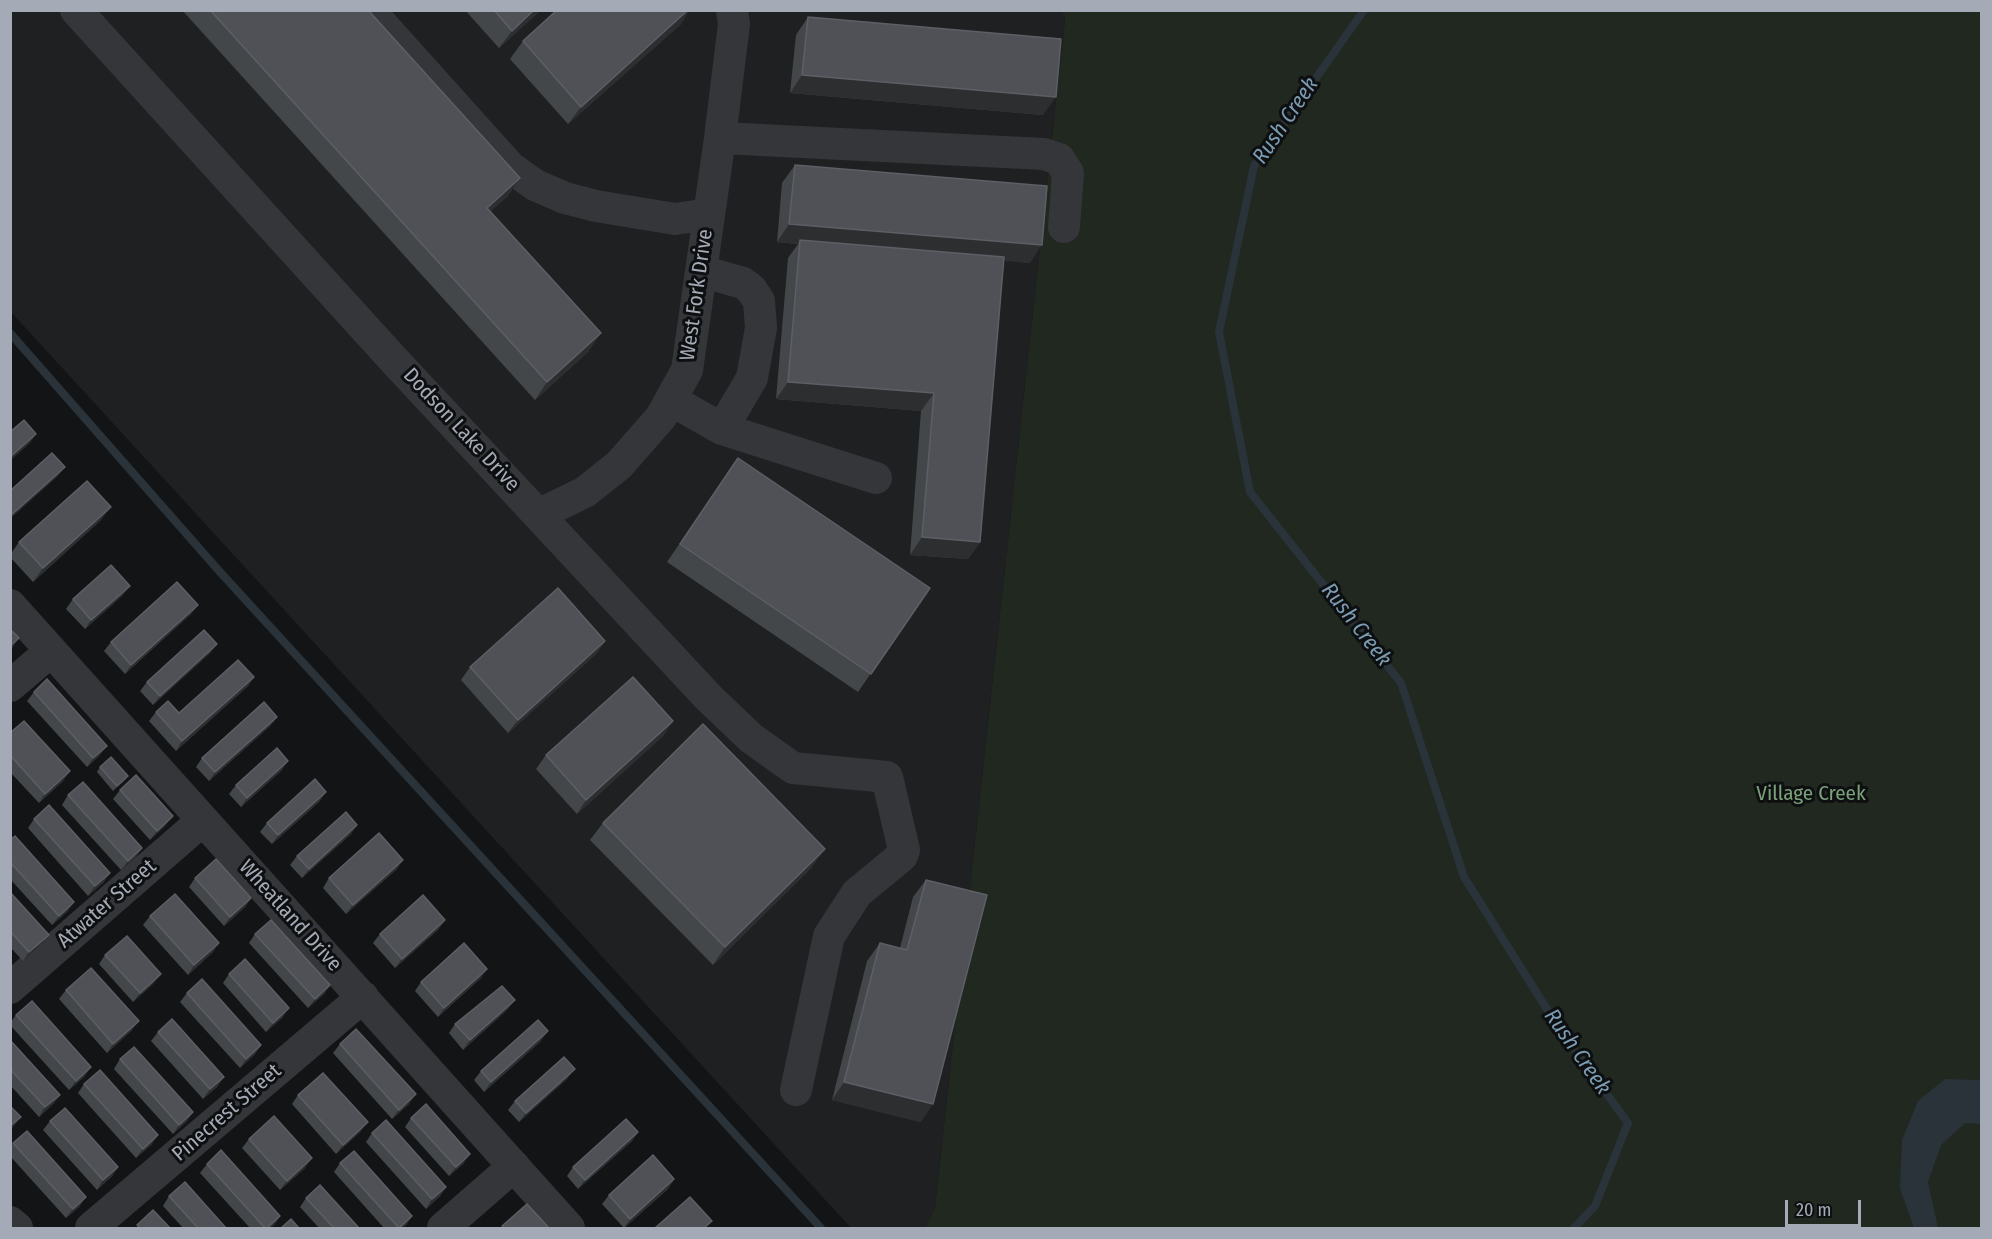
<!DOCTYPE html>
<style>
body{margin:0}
#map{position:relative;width:1992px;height:1239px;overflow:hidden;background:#131415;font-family:"Fira Sans Condensed",sans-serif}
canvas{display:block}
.frame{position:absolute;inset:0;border:12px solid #a5abb6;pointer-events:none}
.scale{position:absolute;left:1785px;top:1200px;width:76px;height:27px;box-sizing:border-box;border:3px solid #a5abb6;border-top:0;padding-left:8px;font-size:18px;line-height:21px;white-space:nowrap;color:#a5abb6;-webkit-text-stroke:4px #0e0f10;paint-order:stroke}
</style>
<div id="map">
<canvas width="1992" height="1239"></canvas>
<div class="frame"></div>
<div class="scale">20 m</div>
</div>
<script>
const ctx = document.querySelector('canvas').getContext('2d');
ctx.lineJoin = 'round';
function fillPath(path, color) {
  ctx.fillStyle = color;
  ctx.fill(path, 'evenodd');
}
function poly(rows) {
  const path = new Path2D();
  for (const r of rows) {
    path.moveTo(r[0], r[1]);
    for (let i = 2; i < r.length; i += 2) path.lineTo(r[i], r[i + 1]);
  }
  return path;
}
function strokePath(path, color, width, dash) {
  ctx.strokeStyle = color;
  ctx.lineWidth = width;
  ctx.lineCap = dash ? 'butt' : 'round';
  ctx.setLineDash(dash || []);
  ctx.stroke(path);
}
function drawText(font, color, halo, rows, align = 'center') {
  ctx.font = font + ' "Fira Sans Condensed",sans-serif';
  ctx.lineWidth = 6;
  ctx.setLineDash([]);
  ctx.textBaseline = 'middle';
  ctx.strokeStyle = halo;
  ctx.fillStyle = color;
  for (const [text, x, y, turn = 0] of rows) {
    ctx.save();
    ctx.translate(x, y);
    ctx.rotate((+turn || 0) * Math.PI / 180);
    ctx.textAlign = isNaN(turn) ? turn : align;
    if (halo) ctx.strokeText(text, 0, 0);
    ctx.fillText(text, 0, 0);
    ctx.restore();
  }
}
const built = poly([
 [11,11,1061,11,1065,19,935,1207,925,1228,851,1228,11,312]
]);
const green = poly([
 [1061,11,1981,11,1981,1228,925,1228,935,1207,1065,19]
]);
const water = poly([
 [1945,1079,1981,1080,1981,1124,1965,1123,1941,1145,1928,1182,1938,1228,1914,1228,1900,1188,1902,1140,1918,1101]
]);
const stream = poly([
 [1364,10,1254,166,1219,332,1250,492,1401,683,1464,877,1560,1030,1628,1123,1595,1206,1574,1228],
 [10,333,220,572,821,1228]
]);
const minor = poly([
 [76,10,392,358,708,697,751,738,793,768,887,777,904,850,902,856,857,893,829,936,796,1090],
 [369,10,510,167,535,185,565,198,596,206,675,219,709,214],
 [720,138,1044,154,1059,159,1068,173,1064,227],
 [701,271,743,283,751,289,759,301,761,328,752,378,722,429],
 [671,400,722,429,876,478],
 [540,514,585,492,619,465,661,417,687,370,720,138,734,24,732,10],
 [10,605,569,1228],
 [10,686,51,651],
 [10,988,203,820],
 [10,1222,17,1228],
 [91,1228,363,997],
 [443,1228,514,1166]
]);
const wall = poly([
 [182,10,368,10,508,196,490,211,589,351,535,400],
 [465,10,541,10,499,48],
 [808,17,1043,115,790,93,796,35],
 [681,24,568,124,510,59,523,41],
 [795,165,1030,263,1004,260,980,542,968,559,910,555,921,411,776,399,788,258,798,244,777,242,782,183],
 [738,458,930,588,858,692,667,562],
 [101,520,33,582,10,557,10,555,19,542],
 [123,595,85,629,66,609,73,599],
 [198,605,191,614,125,674,104,651,111,642],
 [605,641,596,654,508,733,461,680,470,667],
 [217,644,210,653,153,705,140,691,147,682],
 [254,677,248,686,176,751,149,721,156,712,179,713],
 [34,692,100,755,87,767,27,701],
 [277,717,270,726,209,781,196,767,202,758],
 [10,733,63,781,39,803,10,772],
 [664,735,577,814,536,769,546,755],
 [100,767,125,780,113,791,97,772],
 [282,770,241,807,229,794,236,785],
 [120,790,166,825,150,840,113,799],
 [68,795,142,848,136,857,121,870,62,805],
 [320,801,272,844,260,832,267,823],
 [34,819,104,882,88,896,28,828],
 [603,823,812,867,713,965,590,840],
 [351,834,302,878,290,865,297,856],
 [10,840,68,911,52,925,10,879],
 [397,869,346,914,323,888,329,878],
 [195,878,251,898,245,907,224,926,189,887],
 [926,880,921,1122,832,1100,867,961,880,943,900,948,913,897],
 [10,892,42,944,23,961,10,947],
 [150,916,213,952,188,975,143,925],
 [439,929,395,968,373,943,380,934],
 [255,934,330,985,324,994,308,1008,249,943],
 [105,955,154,983,133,1002,99,964],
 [229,974,283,1017,266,1032,223,983],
 [481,978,438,1017,415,991,421,982],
 [66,990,132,1030,107,1053,59,999],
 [187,993,261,1045,255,1054,240,1068,180,1002],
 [508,1009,463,1050,449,1033,455,1024],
 [16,1015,85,1076,69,1090,10,1025,10,1023],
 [158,1032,218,1086,203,1099,151,1041],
 [10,1040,60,1095,53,1104,39,1117,10,1085],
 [541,1041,484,1092,474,1080,481,1071],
 [340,1044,409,1104,392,1119,333,1053],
 [120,1059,193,1112,187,1121,173,1134,114,1069],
 [568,1078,519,1122,508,1110,515,1101],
 [84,1084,152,1144,136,1158,78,1093],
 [298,1095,361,1131,336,1154,292,1104],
 [411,1118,464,1163,449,1176,405,1127],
 [50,1121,118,1167,112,1176,97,1190,43,1130],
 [638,1132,632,1141,578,1189,567,1176,573,1167],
 [372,1133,446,1187,440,1196,426,1209,366,1142],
 [249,1139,305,1168,280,1190,242,1148],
 [13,1143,80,1206,66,1218,10,1156,10,1146],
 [340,1163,412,1216,406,1225,402,1228,384,1228,334,1172],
 [207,1164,280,1216,274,1225,270,1228,250,1228,200,1173],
 [674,1179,668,1189,624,1228,602,1204,609,1195],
 [169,1196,226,1228,183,1228,163,1206],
 [306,1198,359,1228,319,1228,300,1207]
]);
const shadedWall = poly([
 [534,10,541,10,499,48,512,31],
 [688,10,690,10,681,24,568,124,581,107],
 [802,75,1056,97,1043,115,790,93],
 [520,178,508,196,475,225,487,208],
 [789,224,1042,245,1030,263,800,244,800,240,798,244,777,242],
 [601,333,589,351,535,400,547,382],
 [788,382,934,393,921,411,776,399],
 [36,434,30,443,10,461,10,457],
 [65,467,58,476,10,519,10,516],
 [111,507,101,520,33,582,43,568],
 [922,537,980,542,968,559,910,555],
 [130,586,123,595,85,629,91,620],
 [198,605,191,614,125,674,131,665],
 [19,638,13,647,10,650,10,646],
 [605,641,596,654,508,733,518,720],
 [217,644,210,653,153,705,160,696],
 [254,677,248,686,176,751,182,741],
 [277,717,270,726,209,781,215,772],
 [673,721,664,735,577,814,586,800],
 [107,746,100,755,87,767,93,758],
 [288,761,282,770,241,807,247,798],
 [70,771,63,781,39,803,45,794],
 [128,776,125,780,113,791,117,786],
 [326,792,320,801,272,844,278,835],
 [173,816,166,825,150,840,157,831],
 [357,825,351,834,302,878,309,869],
 [142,848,136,857,121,870,128,861],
 [825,849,812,867,713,965,725,947],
 [403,860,397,869,346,914,353,905],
 [110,873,104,882,88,896,95,886],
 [251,898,245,907,224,926,230,917],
 [74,902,68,911,52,925,59,916],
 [445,920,439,929,395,968,402,959],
 [49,935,42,944,23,961,29,952],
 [219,943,213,952,188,975,194,965],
 [487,969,481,978,438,1017,444,1008],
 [161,974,154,983,133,1002,140,993],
 [330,985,324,994,308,1008,315,999],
 [515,1000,508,1009,463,1050,470,1040],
 [289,1008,283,1017,266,1032,273,1023],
 [139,1021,132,1030,107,1053,113,1044],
 [548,1031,541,1041,484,1092,491,1082],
 [261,1045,255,1054,240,1068,246,1059],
 [91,1067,85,1076,69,1090,76,1081],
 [575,1069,568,1078,519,1122,526,1113],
 [224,1077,218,1086,203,1099,210,1089],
 [844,1082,933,1104,921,1122,832,1100],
 [416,1094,409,1104,392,1119,399,1110],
 [60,1095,53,1104,39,1117,45,1107],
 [193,1112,187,1121,173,1134,179,1125],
 [21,1117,14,1126,10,1130,10,1126],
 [368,1122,361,1131,336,1154,343,1145],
 [638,1132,632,1141,578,1189,585,1180],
 [158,1135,152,1144,136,1158,143,1149],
 [470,1154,464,1163,449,1176,456,1167],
 [312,1158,305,1168,280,1190,287,1181],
 [118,1167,112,1176,97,1190,103,1180],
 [674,1179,668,1189,624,1228,630,1219],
 [446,1187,440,1196,426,1209,432,1199],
 [86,1197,80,1206,66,1218,73,1209],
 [280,1216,274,1225,270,1228,267,1228],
 [412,1216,406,1225,402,1228,399,1228]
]);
const building = poly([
 [210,10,368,10,520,178,487,208,601,333,547,382,210,10],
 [494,10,534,10,512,31,494,10],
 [557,10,688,10,581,107,523,41,557,10],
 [808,17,1061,39,1056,97,802,75,808,17],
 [795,165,1047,186,1042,245,789,224,795,165],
 [800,240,1004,257,980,542,922,537,934,393,788,382,800,240],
 [24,420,36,434,10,457,10,432,24,420],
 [52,453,65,467,10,516,10,491,52,453],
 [738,458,930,588,871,674,680,544,738,458],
 [87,481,111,507,43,568,19,542,87,481],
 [111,565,130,586,91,620,73,599,111,565],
 [177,582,198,605,131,665,111,642,177,582],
 [558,588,605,641,518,720,470,667,558,588],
 [10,629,19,638,10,646,10,629],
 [204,630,217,644,160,696,147,682,204,630],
 [238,660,254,677,182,741,156,712,168,701,179,713,238,660],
 [633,677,673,721,586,800,546,755,633,677],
 [47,679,107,746,93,758,34,692,47,679],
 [264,702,277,717,215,772,202,758,264,702],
 [24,721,70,771,45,794,10,755,10,733,24,721],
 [703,724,825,849,725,947,603,823,703,724],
 [277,748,288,761,247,798,236,785,277,748],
 [111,757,128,776,117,786,100,767,111,757],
 [136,775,173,816,157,831,120,790,136,775],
 [315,779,326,792,278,835,267,823,315,779],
 [83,782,142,848,128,861,68,795,83,782],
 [49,805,110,873,95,886,34,819,49,805],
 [346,812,357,825,309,869,297,856,346,812],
 [379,833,403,860,353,905,329,878,379,833],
 [15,836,74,902,59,916,10,862,10,840,15,836],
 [216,859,251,898,230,917,195,878,216,859],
 [926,880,987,895,933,1104,844,1082,880,943,907,950,926,880],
 [10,892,49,935,29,952,10,931,10,892],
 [175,894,219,943,194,965,150,916,175,894],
 [423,895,445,920,402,959,380,934,423,895],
 [271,920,330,985,315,999,255,934,271,920],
 [127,936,161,974,140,993,105,955,127,936],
 [464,943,487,969,444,1008,421,982,464,943],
 [245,959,289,1008,273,1023,229,974,245,959],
 [91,968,139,1021,113,1044,66,990,91,968],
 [202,979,261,1045,246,1059,187,993,202,979],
 [502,986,515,1000,470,1040,455,1024,502,986],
 [32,1001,91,1067,76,1081,16,1015,32,1001],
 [172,1019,224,1077,210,1089,158,1032,172,1019],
 [538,1020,548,1031,491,1082,481,1071,538,1020],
 [356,1029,416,1094,399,1110,340,1044,356,1029],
 [10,1040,60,1095,45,1107,10,1069,10,1040],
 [134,1047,193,1112,179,1125,120,1059,134,1047],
 [564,1057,575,1069,526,1113,515,1101,564,1057],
 [100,1070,158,1135,143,1149,84,1084,100,1070],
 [323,1073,368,1122,343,1145,298,1095,323,1073],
 [426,1104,470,1154,456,1167,411,1118,426,1104],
 [10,1106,21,1117,10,1126,10,1106],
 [65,1108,118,1167,103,1180,50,1121,65,1108],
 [274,1116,312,1158,287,1181,249,1139,274,1116],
 [626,1119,638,1132,585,1180,573,1167,626,1119],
 [386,1120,446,1187,432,1199,372,1133,386,1120],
 [27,1131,86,1197,73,1209,13,1143,27,1131],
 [221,1150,280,1216,267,1228,265,1228,207,1164,221,1150],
 [354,1151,412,1216,399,1228,340,1163,354,1151],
 [653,1155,674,1179,630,1219,609,1195,653,1155],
 [185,1182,226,1228,198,1228,169,1196,185,1182],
 [320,1185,359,1228,334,1228,306,1198,320,1185],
 [690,1197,712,1221,704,1228,655,1228,690,1197],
 [527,1204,549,1228,504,1228,502,1226,527,1204],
 [153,1210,170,1228,140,1228,137,1225,153,1210],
 [291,1219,299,1228,281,1228,291,1219]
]);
const streetNames = [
 ["West Fork Drive",697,295,-82],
 ["Dodson Lake Drive",461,430,47],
 ["Atwater Street",107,904,-41],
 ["Wheatland Drive",290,916,48],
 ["Pinecrest Street",227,1113,-41]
];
const parkNames = [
 ["Village Creek",1811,794]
];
const waterNames = [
 ["Rush Creek",1286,121,-56],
 ["Rush Creek",1356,625,52],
 ["Rush Creek",1577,1052,55]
];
fillPath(built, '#1f2022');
fillPath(green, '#202820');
fillPath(water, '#293339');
strokePath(stream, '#293339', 8);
strokePath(minor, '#34363a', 32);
fillPath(wall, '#44474a');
fillPath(shadedWall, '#2c2e30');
fillPath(building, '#4f5156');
strokePath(building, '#5c5f65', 1.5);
drawText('21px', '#a5abb6', '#0e0f10', streetNames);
drawText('21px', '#7ba17b', '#0e0f10', parkNames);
drawText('italic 22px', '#7b9cb2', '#0e0f10', waterNames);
</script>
